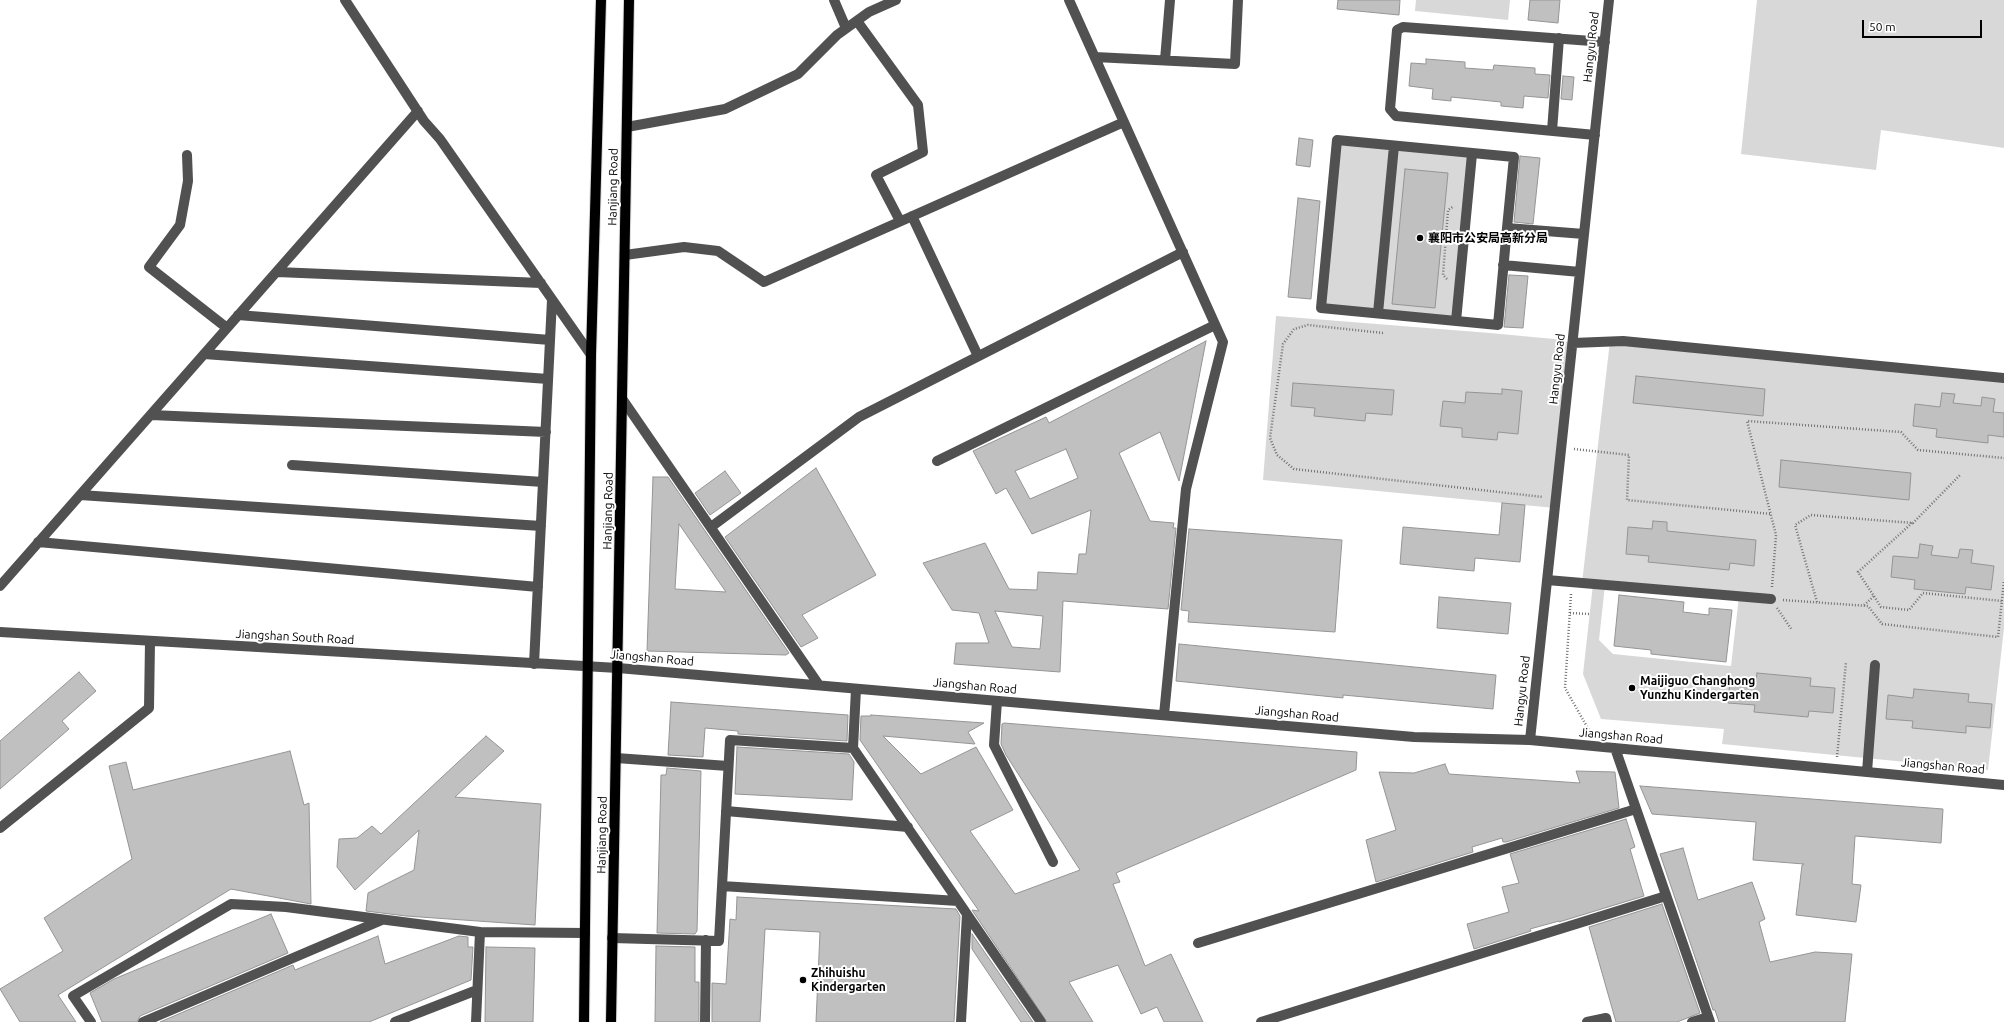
<!DOCTYPE html>
<meta charset="utf-8">
<style>
body{margin:0}
#map{position:relative;width:2004px;height:1022px;overflow:hidden;background:#fff;font-family:Ubuntu,sans-serif}
canvas{display:block}
.scale{position:absolute;left:1862px;top:20px;width:120px;height:18px;box-sizing:border-box;border:2px solid #000;border-top:0;padding-left:5px;font-size:12px;line-height:14px;white-space:nowrap;color:#000;-webkit-text-stroke:3px #fff;paint-order:stroke}
</style>
<div id="map">
<canvas width="2004" height="1022"></canvas>
<div class="scale">50 m</div>
</div>
<script>
const ctx = document.querySelector('canvas').getContext('2d');
ctx.lineJoin = 'round';
function fillPath(path, color) {
  ctx.fillStyle = color;
  ctx.fill(path, 'evenodd');
}
function poly(rows) {
  const path = new Path2D();
  for (const r of rows) {
    path.moveTo(r[0], r[1]);
    for (let i = 2; i < r.length; i += 2) path.lineTo(r[i], r[i + 1]);
  }
  return path;
}
function strokePath(path, color, width, dash) {
  ctx.strokeStyle = color;
  ctx.lineWidth = width;
  ctx.lineCap = dash ? 'butt' : 'round';
  ctx.setLineDash(dash || []);
  ctx.stroke(path);
}
function drawText(font, color, halo, rows, align = 'center') {
  ctx.font = font + ' Ubuntu,"Noto Sans SC",sans-serif';
  ctx.lineWidth = 4;
  ctx.setLineDash([]);
  ctx.textBaseline = 'middle';
  ctx.strokeStyle = halo;
  ctx.fillStyle = color;
  for (const [text, x, y, turn = 0] of rows) {
    ctx.save();
    ctx.translate(x, y);
    ctx.rotate((+turn || 0) * Math.PI / 180);
    ctx.textAlign = isNaN(turn) ? turn : align;
    if (halo) ctx.strokeText(text, 0, 0);
    ctx.fillText(text, 0, 0);
    ctx.restore();
  }
}
const green = poly([
 [1416,0,1510,0,1508,20,1415,11],
 [1757,0,2004,0,2004,148,1881,130,1876,170,1741,154],
 [1337,140,1472,154,1456,321,1321,308],
 [1276,316,1490,333,1554,339,1573,343,1555,508,1263,480],
 [1610,341,2004,378,2004,628,1988,770,1722,744,1724,729,1601,719,1583,674,1593,584,1582,583],
 [1605,585,1739,596,1731,666,1613,654,1599,640]
]);
const building = poly([
 [1338,0,1400,0,1399,15,1337,9,1338,0],
 [1530,0,1560,0,1558,23,1528,20,1530,0],
 [1426,59,1465,62,1465,68,1493,70,1494,65,1535,68,1535,74,1550,75,1548,98,1524,96,1523,108,1501,106,1501,102,1451,97,1451,101,1432,99,1433,89,1409,86,1411,63,1426,64,1426,59],
 [1563,76,1574,77,1572,100,1561,99,1563,76],
 [1299,138,1313,140,1310,167,1296,165,1299,138],
 [1520,156,1540,158,1533,224,1514,222,1520,156],
 [1405,169,1448,173,1435,308,1392,304,1405,169],
 [1298,198,1320,201,1311,299,1288,297,1298,198],
 [1509,275,1528,276,1523,328,1504,327,1509,275],
 [1206,341,1179,481,1160,432,1119,453,1150,521,1174,523,1173,528,1176,528,1168,609,1063,601,1060,672,954,664,956,643,989,643,979,613,952,610,923,563,985,543,1009,589,1037,590,1038,572,1077,574,1079,554,1086,554,1091,510,1032,534,1006,488,996,494,973,451,1046,417,1049,423,1206,341],
 [1066,449,1078,478,1030,499,1015,471,1066,449],
 [995,611,1043,616,1040,649,1012,647,995,611],
 [1636,376,1765,389,1763,416,1633,403,1636,376],
 [1293,383,1394,390,1392,415,1366,413,1365,421,1314,416,1315,408,1291,406,1293,383],
 [1502,389,1522,391,1518,434,1498,432,1497,440,1462,437,1462,428,1440,426,1443,401,1465,403,1466,392,1502,394,1502,389],
 [1942,393,1955,394,1953,403,1981,406,1982,397,1995,399,1993,412,2004,413,2004,437,1988,435,1988,443,1936,437,1937,429,1913,426,1915,404,1940,407,1942,393],
 [1781,460,1911,473,1909,500,1779,487,1781,460],
 [816,468,876,575,802,615,818,638,801,647,725,537,816,468],
 [725,471,741,493,710,515,695,493,725,471],
 [653,477,668,477,789,653,786,655,647,651,653,477],
 [679,524,726,592,675,589,679,524],
 [1502,503,1525,505,1520,562,1475,558,1474,571,1400,564,1403,527,1499,535,1502,503],
 [1653,521,1667,522,1667,531,1756,540,1754,566,1730,563,1729,570,1648,562,1649,556,1626,554,1628,527,1652,529,1653,521],
 [1189,529,1342,540,1335,632,1188,622,1189,611,1181,610,1189,529],
 [1920,544,1933,546,1931,555,1958,558,1960,549,1973,550,1971,563,1994,566,1991,590,1966,587,1965,594,1914,589,1915,580,1891,577,1893,556,1918,558,1920,544],
 [1619,595,1684,602,1683,612,1709,615,1709,608,1732,610,1726,662,1651,654,1651,650,1614,646,1619,595],
 [1439,597,1511,603,1508,634,1437,628,1439,597],
 [1179,644,1496,675,1493,709,1343,695,1343,698,1176,681,1179,644],
 [79,672,96,691,62,721,69,729,0,789,0,741,79,672],
 [1757,673,1811,678,1810,686,1835,688,1833,713,1809,711,1808,717,1754,712,1755,705,1728,703,1730,680,1756,682,1757,673],
 [1914,689,1969,694,1968,702,1992,704,1990,728,1966,726,1966,733,1912,728,1913,721,1886,719,1888,695,1913,698,1914,689],
 [671,702,848,715,847,741,738,734,738,731,705,728,703,757,668,755,671,702],
 [871,715,984,723,968,732,975,744,883,736,921,774,976,747,1013,810,970,831,1015,894,1080,870,1006,755,1001,744,1002,724,1004,723,1357,752,1356,770,1116,873,1120,882,1113,884,1145,966,1171,954,1203,1022,1164,1022,1157,1007,1141,1014,1118,965,1069,982,1093,1022,1047,1022,972,910,979,911,860,740,861,716,871,716,871,715],
 [486,736,504,751,455,797,541,804,535,925,406,916,366,911,368,893,414,870,419,830,355,890,337,867,339,839,357,838,372,826,381,834,486,736],
 [737,747,849,754,854,762,852,800,735,794,737,747],
 [290,751,304,805,309,803,311,904,231,889,58,995,76,1022,20,1022,0,989,63,951,44,918,132,859,109,766,126,762,133,790,290,751],
 [1445,764,1449,774,1580,783,1576,771,1615,772,1619,808,1506,842,1503,842,1502,838,1472,847,1473,852,1376,882,1366,840,1396,830,1379,772,1414,773,1445,764],
 [667,768,701,771,697,931,695,934,657,933,661,775,666,775,667,768],
 [1640,786,1943,809,1941,843,1855,836,1852,884,1861,885,1856,922,1796,915,1802,865,1804,864,1753,860,1756,822,1652,814,1640,786],
 [1626,819,1635,847,1630,849,1644,896,1559,922,1559,921,1530,929,1531,931,1474,949,1467,924,1509,912,1502,887,1519,883,1510,854,1626,819],
 [1683,848,1698,900,1752,882,1765,919,1759,922,1770,962,1815,952,1852,954,1845,1022,1719,1022,1715,1010,1713,1010,1660,854,1683,848],
 [737,897,956,909,960,916,954,1022,816,1022,820,932,765,929,760,1022,712,1022,712,983,726,984,730,919,736,920,737,897],
 [1662,904,1700,1013,1677,1022,1616,1022,1589,927,1662,904],
 [271,914,288,953,140,1016,137,1022,102,1022,90,993,114,979,271,914],
 [972,934,1033,1022,1021,1022,972,949,972,934],
 [378,936,385,964,459,936,468,937,468,947,473,947,471,980,369,1022,160,1022,293,965,295,970,378,936],
 [656,946,695,947,695,982,699,982,699,1022,655,1022,656,946],
 [486,947,535,948,533,1022,485,1022,486,947]
]);
const path = poly([
 [1447,279,1443,275,1448,210,1454,206],
 [1383,333,1308,325,1294,329,1283,344,1270,438,1277,455,1294,469,1543,497],
 [1574,449,1629,455,1627,500,1771,514],
 [1912,523,1858,572,1881,607,1909,610,1923,593,2002,601],
 [1772,587,1776,535,1747,421,1901,432,1918,450,2004,458],
 [1571,594,1565,688,1590,732],
 [1783,600,1868,606,1882,624,1998,637,2004,581],
 [1817,602,1795,525,1811,515,1913,523,1961,474],
 [1864,605,1874,596],
 [1777,608,1792,630],
 [1570,613,1589,614],
 [1837,757,1846,662]
]);
const minor = poly([
 [345,0,424,121,440,139,591,355],
 [834,0,846,28],
 [1069,0,1223,342,1186,489,1164,715],
 [857,21,918,105,923,152,876,175,900,221],
 [1095,57,1235,64,1238,0],
 [1165,60,1170,0],
 [627,127,725,109,798,74,837,35,869,12,896,0],
 [1552,131,1559,38],
 [1595,135,1396,116,1390,109,1397,30,1403,27,1605,42],
 [187,155,188,181,180,225,149,267,227,328],
 [912,216,978,356],
 [1507,228,1498,325,1321,308,1337,140,1514,157,1507,228,1584,234],
 [625,255,684,247,718,251,764,282,1124,122],
 [1503,265,1580,272],
 [277,272,541,283],
 [1378,313,1394,146],
 [238,315,550,340],
 [1456,321,1472,154],
 [1573,343,1623,341,2004,378],
 [204,354,548,379],
 [623,400,819,685],
 [151,415,546,432],
 [937,461,1215,325],
 [292,465,543,482],
 [80,495,541,526],
 [711,527,859,417,1183,252],
 [38,542,538,587],
 [1547,580,1771,599],
 [0,586,418,111],
 [0,632,618,668,1414,737,1530,740,2004,785],
 [534,664,552,300],
 [997,701,994,745,1053,862],
 [1530,740,1609,0],
 [853,748,856,689],
 [1615,748,1710,1022],
 [616,758,728,766],
 [1867,772,1875,665],
 [726,811,908,827],
 [0,828,149,708,150,642],
 [722,886,958,901],
 [480,932,585,933],
 [612,938,719,941,730,740,853,748,1041,1022],
 [1198,943,1636,809],
 [91,1022,73,996,231,904,286,907,480,932,476,1022],
 [143,1022,382,920],
 [395,1022,477,990],
 [705,1022,706,940],
 [961,1022,967,914],
 [1261,1022,1666,896],
 [1587,1022,1606,1018,1607,1022],
 [1692,1022,1708,1017]
]);
const major = poly([
 [584,1022,591,355,601,0],
 [611,1022,629,0]
]);
const markers = [
 [1420,238,4,"#000"],
 [1632,688,4,"#000"],
 [803,980,4,"#000"]
];
const streetNames = [
 ["Hangyu Road",1591,47,-84],
 ["Hanjiang Road",613,187,-89],
 ["Hangyu Road",1557,369,-84],
 ["Hanjiang Road",608,511,-89],
 ["Jiangshan South Road",295,637,3],
 ["Jiangshan Road",652,658,5],
 ["Jiangshan Road",975,686,5],
 ["Hangyu Road",1522,691,-84],
 ["Jiangshan Road",1297,714,5],
 ["Jiangshan Road",1621,736,5],
 ["Jiangshan Road",1943,766,5],
 ["Hanjiang Road",602,835,-89]
];
const poiNames = [
 ["襄阳市公安局高新分局",1428,238],
 ["Maijiguo Changhong",1640,681],
 ["Yunzhu Kindergarten",1640,695],
 ["Zhihuishu",811,973],
 ["Kindergarten",811,987]
];
fillPath(green, '#d8d8d8');
fillPath(building, '#c0c0c0');
strokePath(building, '#959595', 1);
strokePath(major, '#dbdbdb', 12);
strokePath(path, '#737373', 2.5, [1, 2]);
strokePath(minor, '#515151', 10);
strokePath(major, '#000', 10);
for (const [x, y, r, color] of markers) {
  const dot = new Path2D();
  dot.arc(x, y, r, 0, 2 * Math.PI);
  ctx.fillStyle = color;
  ctx.fill(dot);
  strokePath(dot, '#fff', 1.5);
}
drawText('12px', '#000', '#fff', streetNames);
drawText('bold 12px', '#000', '#fff', poiNames, 'left');
</script>
